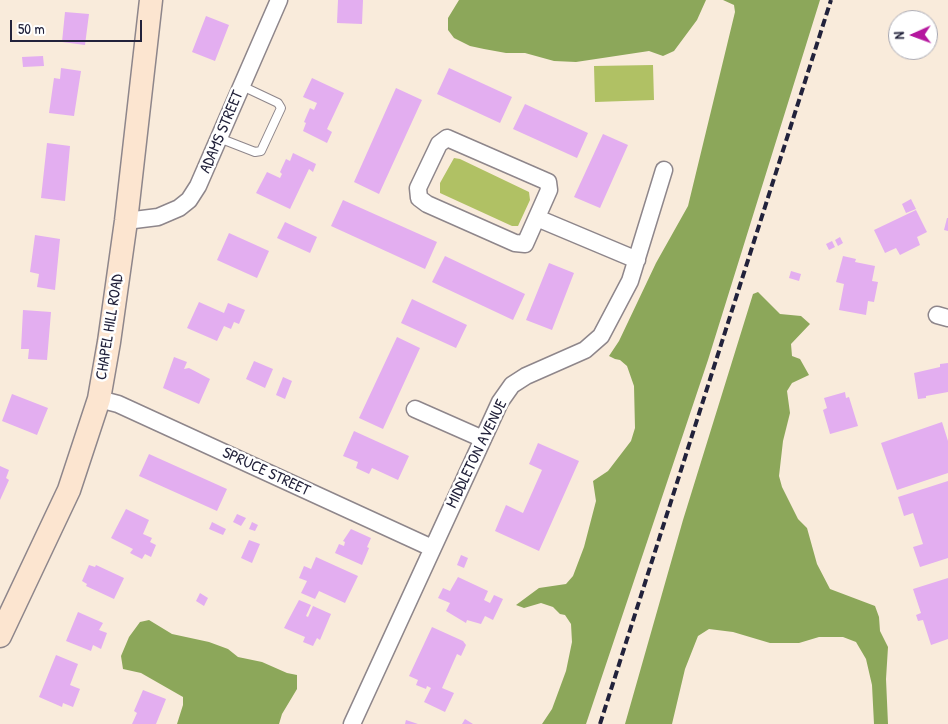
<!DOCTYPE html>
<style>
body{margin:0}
#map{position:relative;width:948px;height:724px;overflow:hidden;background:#f9ebdb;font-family:"Patrick Hand",sans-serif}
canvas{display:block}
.north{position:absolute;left:888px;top:10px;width:50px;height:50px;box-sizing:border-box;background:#fff;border:1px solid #a7a7b1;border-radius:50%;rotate:268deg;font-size:14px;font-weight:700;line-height:20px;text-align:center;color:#22223b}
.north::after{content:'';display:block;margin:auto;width:18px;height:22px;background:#b5179e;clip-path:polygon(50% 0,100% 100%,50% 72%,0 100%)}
.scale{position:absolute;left:10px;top:20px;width:132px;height:22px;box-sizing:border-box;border:2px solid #22223b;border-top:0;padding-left:6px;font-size:15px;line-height:18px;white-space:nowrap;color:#22223b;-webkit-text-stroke:4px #fff;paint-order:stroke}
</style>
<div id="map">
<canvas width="948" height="724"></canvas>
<div class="north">N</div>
<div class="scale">50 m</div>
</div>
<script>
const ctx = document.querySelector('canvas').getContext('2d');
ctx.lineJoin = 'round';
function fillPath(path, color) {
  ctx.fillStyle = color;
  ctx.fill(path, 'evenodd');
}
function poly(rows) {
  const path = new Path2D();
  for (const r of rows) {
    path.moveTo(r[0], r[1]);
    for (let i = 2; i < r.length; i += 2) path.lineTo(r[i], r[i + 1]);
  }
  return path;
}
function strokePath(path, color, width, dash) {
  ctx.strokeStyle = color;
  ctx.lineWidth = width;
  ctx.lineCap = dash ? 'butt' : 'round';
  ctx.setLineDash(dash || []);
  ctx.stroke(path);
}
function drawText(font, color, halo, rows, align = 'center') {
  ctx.font = font + ' "Patrick Hand",sans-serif';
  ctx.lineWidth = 5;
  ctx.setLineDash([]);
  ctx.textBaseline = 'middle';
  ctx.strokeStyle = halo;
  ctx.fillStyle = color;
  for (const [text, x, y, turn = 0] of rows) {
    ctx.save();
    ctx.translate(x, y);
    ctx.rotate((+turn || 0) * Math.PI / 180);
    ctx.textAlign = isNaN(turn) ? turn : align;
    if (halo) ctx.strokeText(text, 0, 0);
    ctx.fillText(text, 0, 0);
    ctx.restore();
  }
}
const green = poly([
 [653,65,654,100,595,102,594,66],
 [454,158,460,159,529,192,530,200,518,226,512,226,440,193,440,183]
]);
const forest = poly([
 [459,0,706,0,697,20,674,51,663,56,649,51,576,62,554,61,525,53,506,53,484,49,470,46,454,38,448,30,448,18],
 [723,0,820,0,708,360,586,724,542,724,552,709,566,671,572,642,571,624,565,615,560,614,553,607,541,603,524,608,516,605,539,588,566,584,573,576,584,547,596,501,593,481,608,471,631,441,635,428,634,386,627,366,620,360,615,359,609,356,619,341,656,263,688,206,735,12,734,5],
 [758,292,780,314,801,316,810,324,791,344,792,356,800,359,809,375,792,383,787,391,790,413,783,441,779,476,782,487,798,519,807,528,817,564,830,589,875,606,879,617,880,631,888,647,886,679,888,724,874,724,872,685,866,659,856,642,843,637,819,637,799,643,770,643,733,632,709,629,698,636,685,669,672,724,625,724,683,520,753,294],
 [149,620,172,634,209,642,228,649,238,657,262,662,287,673,297,675,297,689,282,714,279,724,177,724,183,705,183,697,141,673,123,669,121,656,129,637,140,622]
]);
const building = poly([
 [338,0,363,0,362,24,337,23],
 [65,12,89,14,85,45,62,42],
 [206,16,229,25,215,61,192,52],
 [43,56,44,66,23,67,22,57],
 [61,68,81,71,74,116,49,113,54,78,60,79],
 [449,68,512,97,500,123,437,94],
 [312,78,344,93,327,129,332,132,327,143,303,131,306,123,304,122,310,108,314,110,317,103,303,97],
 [396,88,422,100,379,194,354,182],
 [525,104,588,133,577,158,513,129],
 [603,134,628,145,600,208,574,197],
 [47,143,70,146,65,201,41,198],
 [293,153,316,164,313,172,309,169,290,209,256,193,267,172,280,178,282,174,280,172,286,159,290,161],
 [911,199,916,209,906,213,902,204],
 [343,200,437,242,425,269,331,226],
 [916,210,927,232,917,237,920,245,900,255,896,248,885,253,874,230],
 [947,218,948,218,948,231,944,230],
 [285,222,317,237,310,253,277,238],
 [229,233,269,251,257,278,217,260],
 [35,235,60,239,55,290,37,287,39,274,30,272],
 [840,237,843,243,838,246,835,240],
 [832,241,835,247,829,250,826,244],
 [445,256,525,294,513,320,432,282],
 [843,256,856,259,855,262,875,266,872,281,878,282,874,302,868,301,866,315,839,310,844,284,836,282],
 [549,263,574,273,552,330,526,320],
 [791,271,801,274,799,281,789,278],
 [412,299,467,325,456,348,401,323],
 [199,302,224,313,228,303,245,310,239,324,234,322,231,329,224,326,217,341,187,328],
 [23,310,51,312,47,360,28,359,29,349,21,349],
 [397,337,420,348,383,429,359,418],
 [174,357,187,362,184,369,189,368,210,379,199,404,163,388],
 [254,361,273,369,265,388,246,379],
 [948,363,948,392,926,396,926,398,918,399,914,373,940,367,940,364],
 [283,377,292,381,285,399,276,395],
 [845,392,846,398,849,397,858,426,830,434,823,410,827,408,824,398],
 [12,394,48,408,37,435,2,421],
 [942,422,948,441,948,473,897,490,881,443],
 [354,431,409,456,398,480,372,468,369,474,356,468,358,462,343,456],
 [538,443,579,461,539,551,495,531,506,505,523,513,542,470,529,464],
 [149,454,227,489,217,511,139,476],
 [0,466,9,470,6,478,9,480,0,500],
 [948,481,948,558,920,567,913,547,923,544,913,513,904,516,898,497],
 [126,509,149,520,143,534,152,538,150,542,156,545,151,557,145,554,142,559,130,553,133,549,111,538],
 [237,514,246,518,241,526,233,522],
 [212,522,226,529,223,535,209,529],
 [252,522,258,525,255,531,249,529],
 [351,529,371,538,367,547,369,548,362,565,335,553,339,544,344,546,345,542,343,541],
 [249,540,260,544,252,563,241,558],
 [461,555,468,558,464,568,457,565],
 [316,557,358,576,345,603,319,591,315,599,301,593,307,581,299,578,304,566,311,569],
 [89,565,95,567,96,565,124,578,114,599,86,586,87,584,82,581],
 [458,577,488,591,484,600,490,603,494,595,503,599,493,620,485,616,481,624,467,620,466,623,446,611,450,603,438,598,443,588,450,591],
 [948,578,948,639,931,645,923,620,918,621,916,615,921,613,913,589],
 [200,593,208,598,204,606,196,601],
 [299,600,311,605,306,616,308,617,313,606,331,614,320,640,317,638,313,646,303,642,305,637,284,628],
 [78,612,103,623,99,630,107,633,101,649,93,645,91,651,66,641],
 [432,627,463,641,466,645,461,656,457,654,442,688,454,693,445,712,424,702,431,688,427,686,426,689,416,685,418,680,409,676],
 [56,655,78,664,70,685,80,689,73,707,63,703,62,707,39,697],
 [143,690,166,699,156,724,132,724,137,713,134,711],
 [465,719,473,724,462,724],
 [406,720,418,724,405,724]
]);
const lane = poly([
 [219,138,255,152,261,151,281,108,278,103,242,86]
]);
const street = poly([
 [447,138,548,182,549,190,525,244,515,243,427,204,419,198,418,188,439,144,447,138],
 [537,218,637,260],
 [126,221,158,217,179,208,189,200,198,186,279,0],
 [937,315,948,318],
 [99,399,118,404,432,548],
 [415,409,483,439],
 [352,724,500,402,512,385,526,376,585,350,601,336,630,281,664,170]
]);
const secondary = poly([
 [0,636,69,490,99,399,109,342,126,221,151,0]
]);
const rail = poly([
 [600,724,831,0]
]);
const streetNames = [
 ["ADAMS STREET",222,132,-67],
 ["CHAPEL HILL ROAD",110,327,-81],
 ["MIDDLETON AVENUE",477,454,-64],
 ["SPRUCE STREET",266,472,25]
];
fillPath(green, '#b0c164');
fillPath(forest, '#8ca75a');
fillPath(building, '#e3aef0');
strokePath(lane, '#8e868b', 10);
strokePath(street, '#8e868b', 19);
strokePath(secondary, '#8e868b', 25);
strokePath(lane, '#fff', 8);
strokePath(street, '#fff', 16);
strokePath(secondary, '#fce5d0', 22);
strokePath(rail, '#22223b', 4, [8, 4]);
drawText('16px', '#22223b', '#fff', streetNames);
</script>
